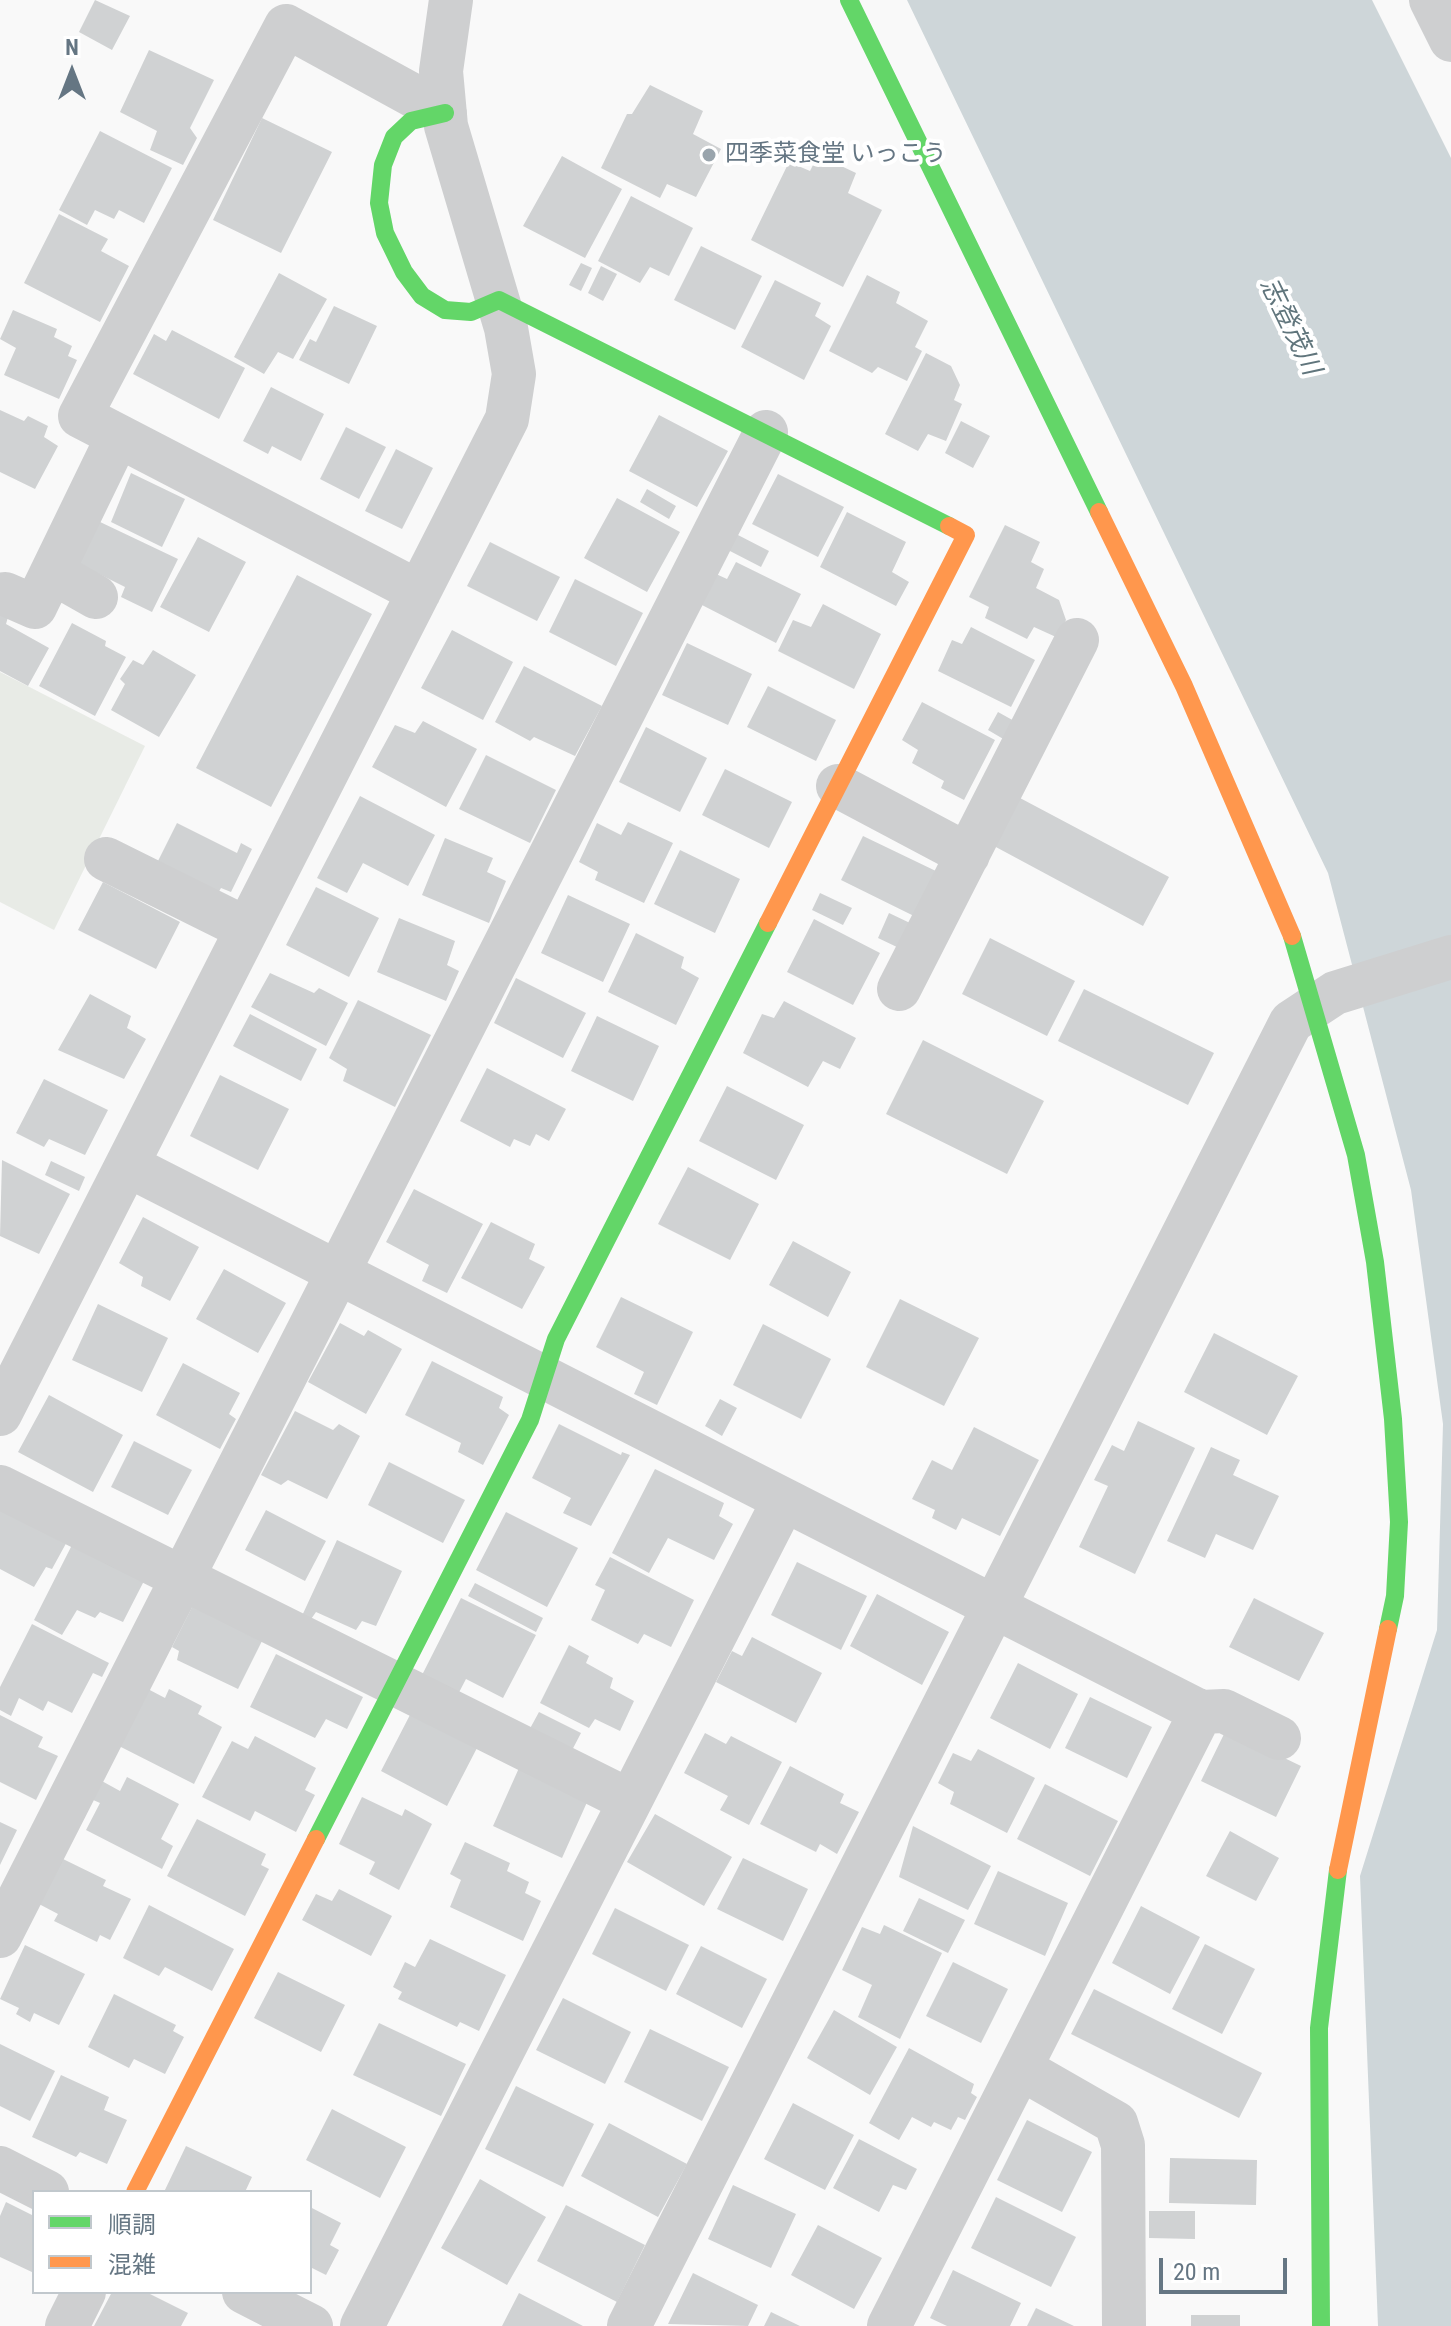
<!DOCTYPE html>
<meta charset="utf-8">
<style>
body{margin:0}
#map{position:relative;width:1451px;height:2326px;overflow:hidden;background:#f9f9f9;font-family:"Roboto Condensed","Noto Sans JP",sans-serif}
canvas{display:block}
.legend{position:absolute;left:32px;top:2190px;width:280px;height:104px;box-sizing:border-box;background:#fff;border:2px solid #c1c8cd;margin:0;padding:10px 14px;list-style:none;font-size:24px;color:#657683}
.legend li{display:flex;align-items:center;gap:16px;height:40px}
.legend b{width:40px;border:2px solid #c1c8cd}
.north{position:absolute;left:32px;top:32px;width:80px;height:80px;-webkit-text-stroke:6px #fff;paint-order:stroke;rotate:0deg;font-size:22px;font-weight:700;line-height:32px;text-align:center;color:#657683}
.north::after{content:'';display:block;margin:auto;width:28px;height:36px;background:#657683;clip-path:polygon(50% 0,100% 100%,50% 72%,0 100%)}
.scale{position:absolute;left:1159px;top:2258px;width:128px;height:36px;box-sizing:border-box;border:4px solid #657683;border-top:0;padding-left:10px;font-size:24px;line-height:28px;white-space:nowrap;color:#657683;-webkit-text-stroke:6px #fff;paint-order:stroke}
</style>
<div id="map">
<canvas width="1451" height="2326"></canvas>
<ul class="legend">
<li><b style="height:10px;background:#63d668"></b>順調</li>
<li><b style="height:10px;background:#ff974d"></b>混雑</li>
</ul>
<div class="north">N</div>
<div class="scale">20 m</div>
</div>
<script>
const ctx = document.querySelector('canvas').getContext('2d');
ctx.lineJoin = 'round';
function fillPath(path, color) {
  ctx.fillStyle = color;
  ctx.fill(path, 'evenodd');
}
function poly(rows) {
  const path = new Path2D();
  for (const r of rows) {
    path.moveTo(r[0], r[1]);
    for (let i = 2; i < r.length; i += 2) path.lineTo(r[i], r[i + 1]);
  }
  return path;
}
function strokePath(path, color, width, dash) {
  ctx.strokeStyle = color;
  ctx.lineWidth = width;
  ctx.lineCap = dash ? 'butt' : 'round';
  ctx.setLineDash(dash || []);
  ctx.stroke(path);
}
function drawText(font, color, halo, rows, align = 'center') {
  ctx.font = font + ' "Roboto Condensed","Noto Sans JP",sans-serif';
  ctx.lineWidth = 8;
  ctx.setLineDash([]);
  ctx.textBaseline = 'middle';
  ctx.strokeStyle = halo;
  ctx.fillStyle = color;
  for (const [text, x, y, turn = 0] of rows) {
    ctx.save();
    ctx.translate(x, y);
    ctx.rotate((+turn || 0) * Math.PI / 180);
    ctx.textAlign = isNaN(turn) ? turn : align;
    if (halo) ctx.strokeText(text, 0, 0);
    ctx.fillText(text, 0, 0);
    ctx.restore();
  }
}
const green = poly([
 [0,672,145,746,54,930,0,902]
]);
const water = poly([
 [907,0,1372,0,1451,158,1451,2326,1378,2326,1360,1876,1437,1630,1443,1424,1411,1190,1328,873]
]);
const building = poly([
 [95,0,130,16,112,50,79,32],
 [149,50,214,80,190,128,197,138,183,165,150,150,157,131,120,112],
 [650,85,703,111,693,134,721,149,696,197,667,184,660,198,601,168,627,114,632,114],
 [262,118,332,152,281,253,213,220],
 [100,131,172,168,144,223,119,210,114,219,95,210,87,225,59,210],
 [818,155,856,173,848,193,882,210,843,287,751,240,789,162,810,171],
 [562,156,622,189,585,258,523,226],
 [631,196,693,228,669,276,650,267,640,283,598,261],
 [59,214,108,239,101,251,129,266,100,322,24,283],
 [701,246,762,276,735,330,674,300],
 [581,263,592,268,581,291,569,285],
 [601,266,617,274,603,301,588,293],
 [279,273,327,299,293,359,278,352,264,374,234,357],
 [867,275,900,292,896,303,928,321,915,347,922,351,907,381,878,367,872,373,829,351],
 [775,280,821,303,815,316,831,326,804,380,741,347],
 [334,306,377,326,349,384,299,360,310,339,316,342],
 [13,310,57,329,54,337,72,346,68,356,77,360,59,399,4,375,16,348,0,339],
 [172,330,245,368,219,419,133,374,154,334,166,341],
 [926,353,951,366,960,385,954,400,962,404,946,441,928,434,918,451,885,434],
 [271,387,324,414,301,461,272,446,268,454,243,441],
 [0,410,24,421,28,416,48,426,44,437,58,446,35,489,0,472],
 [659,415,728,451,697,507,629,471],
 [961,421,990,436,973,468,945,453],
 [346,427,386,447,359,499,320,479],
 [396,449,433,468,402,529,365,511],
 [131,473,185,499,162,547,111,522],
 [778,474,844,507,818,557,752,524],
 [647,489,676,506,669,519,640,502],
 [617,498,680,532,647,592,584,558],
 [847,512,906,542,892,572,909,582,896,606,820,567],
 [98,521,178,559,152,612,121,597,125,587,77,563],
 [1005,525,1040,542,1031,562,1044,569,1036,588,1059,600,1066,620,1056,637,1034,627,1027,639,985,618,989,607,969,597],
 [736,534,769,551,761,567,728,550],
 [198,537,246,562,209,632,160,607],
 [490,542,560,577,537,621,467,586],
 [736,562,801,594,776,643,700,604,716,574,727,579],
 [297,575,372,614,271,807,196,768],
 [575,579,643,613,616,666,549,632],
 [823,604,881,634,854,689,778,651,793,620,811,627],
 [0,613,8,617,6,624,49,648,28,686,0,671],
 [72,623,106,641,105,646,126,657,95,716,39,686],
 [971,627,1035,660,1011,707,938,671,952,640,962,644],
 [452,630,513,662,483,720,421,688],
 [687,643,752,674,728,725,662,695],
 [153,650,196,675,159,737,111,710,125,684,120,679,133,660,143,665],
 [524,666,602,706,575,756,534,737,530,741,495,722],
 [768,686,836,720,816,761,747,727],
 [922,702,995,740,964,800,941,788,944,781,912,763,918,750,902,740],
 [998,712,1016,722,1005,740,988,730],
 [423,721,477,749,446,807,372,767,395,725,415,733],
 [646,727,707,758,680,812,619,782],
 [486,755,556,790,530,843,459,809],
 [725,769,792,802,769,848,702,815],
 [360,796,435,835,408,886,363,863,347,893,317,878],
 [1020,798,1169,877,1143,926,994,846],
 [628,822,673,843,644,903,595,880,598,872,579,862,597,823,621,835],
 [177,823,237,853,241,843,252,849,231,892,221,888,218,893,157,863],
 [863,836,940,873,918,918,841,880],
 [445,838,493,858,487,872,506,881,489,923,422,895],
 [680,850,740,879,715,933,654,904],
 [103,882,180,922,156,969,78,930],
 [316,887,379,918,349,977,286,945],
 [820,893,852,908,843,925,812,910],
 [568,895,630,924,603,982,541,953],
 [889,913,910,923,899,948,878,938],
 [399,918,455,941,447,965,459,971,446,1001,377,972],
 [814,919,880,953,853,1005,787,972],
 [636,933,684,957,681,968,699,978,676,1025,608,992],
 [990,938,1075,981,1047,1036,962,994],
 [270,973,314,993,319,988,348,1003,326,1046,251,1007],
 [516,978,586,1013,563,1058,494,1023],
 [1084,989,1214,1053,1188,1105,1058,1041],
 [90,994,131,1016,127,1028,146,1039,124,1079,58,1050],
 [358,1000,431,1035,395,1107,343,1081,347,1069,329,1058],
 [784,1001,856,1038,840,1069,823,1061,808,1087,743,1053,762,1014,774,1018],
 [250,1014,317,1049,301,1081,233,1046],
 [597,1016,659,1046,633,1101,571,1071],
 [923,1040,1044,1101,1007,1174,886,1114],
 [487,1068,566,1109,549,1141,536,1134,530,1146,514,1139,510,1147,460,1121],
 [220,1075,289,1109,258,1170,190,1136],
 [44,1079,108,1110,85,1155,49,1139,44,1147,16,1133],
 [727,1086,804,1125,776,1180,699,1141],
 [2,1160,70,1194,39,1254,0,1236],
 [51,1161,85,1177,79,1191,45,1175],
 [688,1167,759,1204,730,1260,658,1224],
 [414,1189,483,1224,447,1293,422,1281,429,1265,386,1242],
 [143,1217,199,1247,170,1301,141,1286,143,1277,119,1263],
 [491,1222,535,1244,529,1259,545,1267,522,1309,461,1278],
 [793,1241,851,1272,828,1317,769,1285],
 [224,1269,286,1303,258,1353,196,1319],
 [621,1297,693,1332,657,1405,634,1394,644,1372,596,1347],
 [900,1299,979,1338,944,1406,866,1367],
 [98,1304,168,1338,142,1392,72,1360],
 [340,1323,364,1336,368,1330,402,1349,366,1414,308,1382],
 [763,1324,831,1359,801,1419,733,1385],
 [1214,1333,1298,1376,1267,1435,1184,1392],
 [432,1361,503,1397,499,1408,509,1415,483,1465,458,1452,461,1443,405,1415],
 [183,1363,240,1393,229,1414,236,1419,220,1449,156,1415],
 [49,1395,123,1435,93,1492,18,1452],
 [720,1399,737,1408,722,1436,705,1426],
 [295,1411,333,1430,339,1424,360,1436,327,1499,288,1480,281,1485,261,1475],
 [1138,1421,1195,1448,1135,1574,1079,1547,1108,1486,1094,1480,1112,1445,1124,1451],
 [559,1424,621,1455,622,1452,630,1455,591,1526,563,1513,571,1498,532,1478],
 [974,1427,1039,1460,1000,1536,962,1518,956,1530,932,1518,935,1510,912,1499,932,1460,952,1470],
 [134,1441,192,1470,168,1515,111,1487],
 [1211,1447,1240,1460,1233,1475,1279,1496,1253,1550,1216,1534,1205,1558,1167,1541],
 [389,1462,465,1500,443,1543,368,1505],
 [655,1469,724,1503,719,1516,733,1524,714,1560,668,1538,649,1573,612,1553],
 [0,1506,69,1538,52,1569,46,1567,34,1587,0,1569],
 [266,1510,326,1541,305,1581,245,1550],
 [506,1512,578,1548,547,1607,476,1570],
 [337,1540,402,1571,376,1626,362,1621,356,1630,316,1612,309,1622,301,1618],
 [73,1543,145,1579,123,1622,100,1612,95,1618,77,1610,62,1635,34,1620],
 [610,1557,694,1600,671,1647,644,1634,638,1644,591,1620,605,1590,595,1585],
 [797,1562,867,1596,841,1650,771,1615],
 [475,1583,543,1618,536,1632,468,1596],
 [877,1594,949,1632,922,1685,850,1646],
 [461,1598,536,1635,503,1698,466,1679,455,1700,419,1681],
 [1254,1598,1324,1633,1299,1681,1229,1647],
 [194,1603,264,1637,238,1689,177,1660,179,1651,172,1647],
 [32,1624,109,1663,102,1677,93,1673,72,1713,48,1701,43,1711,19,1698,11,1716,0,1710,0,1687],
 [752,1637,822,1673,796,1723,716,1682,732,1651,742,1656],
 [569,1645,589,1656,586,1663,613,1678,610,1688,634,1701,620,1731,595,1719,589,1728,540,1703],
 [276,1654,363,1697,347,1729,326,1719,315,1738,250,1707],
 [1018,1663,1078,1694,1050,1749,990,1718],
 [146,1688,165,1698,169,1689,202,1706,198,1714,222,1727,194,1784,117,1745],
 [1090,1697,1152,1727,1127,1778,1065,1748],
 [412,1711,478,1746,447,1806,381,1771],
 [539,1712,581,1733,569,1756,527,1734],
 [0,1715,43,1737,38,1747,58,1756,36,1800,0,1782],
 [1226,1730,1301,1766,1276,1817,1201,1781],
 [705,1733,726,1744,731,1736,782,1762,749,1825,720,1810,728,1796,684,1773],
 [255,1736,316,1768,305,1790,315,1795,296,1832,255,1811,250,1821,202,1797,232,1741,248,1749],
 [978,1749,1035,1778,1007,1833,950,1804,954,1792,938,1783,953,1753,971,1761],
 [790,1766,844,1794,840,1803,859,1812,837,1854,820,1844,816,1852,760,1824],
 [519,1768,588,1800,562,1858,493,1826],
 [127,1777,179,1804,161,1839,173,1846,162,1869,86,1830,100,1803,91,1799,100,1780,120,1791],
 [1045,1784,1118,1821,1090,1876,1017,1839],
 [362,1797,402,1816,405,1809,432,1824,399,1890,369,1874,375,1862,339,1844],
 [655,1814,732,1857,704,1906,627,1862],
 [197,1819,266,1854,261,1865,269,1869,245,1916,167,1876],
 [0,1822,17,1830,0,1865],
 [913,1826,991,1866,968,1910,899,1877],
 [1230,1831,1279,1858,1256,1901,1206,1876],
 [465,1842,510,1863,507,1871,529,1882,525,1893,541,1901,523,1941,450,1907,461,1880,450,1874],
 [743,1858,808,1889,783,1941,717,1909],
 [63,1859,106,1880,103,1886,131,1899,110,1940,100,1935,97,1942,54,1921,58,1914,39,1904],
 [998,1871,1068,1903,1045,1956,974,1924],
 [339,1889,392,1916,371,1956,302,1920,316,1894,332,1901],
 [919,1898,965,1920,948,1953,903,1931],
 [149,1905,234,1949,212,1991,165,1967,159,1976,123,1958],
 [1141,1906,1200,1937,1170,1994,1112,1963],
 [615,1908,689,1945,666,1991,592,1954],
 [884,1925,942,1953,900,2039,858,2017,872,1985,842,1970,862,1927,880,1934],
 [430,1939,506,1975,479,2031,460,2022,457,2027,398,1999,402,1992,393,1987,405,1962,415,1967],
 [1205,1944,1255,1969,1222,2034,1172,2009],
 [25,1945,85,1974,59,2025,34,2013,30,2022,16,2014,19,2008,0,1999],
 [701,1946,767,1979,742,2028,676,1994],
 [953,1962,1008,1989,981,2043,926,2016],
 [278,1972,345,2005,321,2052,254,2018],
 [1094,1989,1262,2073,1239,2118,1071,2034],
 [114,1994,176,2025,173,2031,184,2037,165,2074,134,2059,129,2068,88,2047],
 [563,1998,631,2032,605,2084,536,2050],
 [834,2010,897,2047,870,2095,807,2058],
 [379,2023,466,2064,441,2116,353,2075],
 [650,2029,729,2067,702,2121,624,2082],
 [0,2044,55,2071,30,2121,0,2106],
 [909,2048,974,2084,971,2093,977,2097,965,2120,958,2117,951,2130,934,2122,931,2127,912,2117,899,2140,869,2123],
 [61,2075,109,2097,104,2110,127,2120,107,2164,80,2152,76,2157,32,2137],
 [516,2086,594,2124,563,2187,485,2149],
 [793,2103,854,2135,825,2190,764,2159],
 [332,2109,406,2147,380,2198,306,2160],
 [1027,2120,1092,2152,1062,2212,997,2180],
 [609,2123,687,2164,658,2217,581,2176],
 [859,2139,917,2169,906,2190,893,2185,879,2212,833,2188],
 [186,2146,252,2177,245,2192,164,2192],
 [1170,2158,1257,2160,1256,2205,1169,2203],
 [480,2179,546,2217,507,2285,441,2248],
 [733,2185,796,2214,771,2268,708,2239],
 [996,2197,1076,2237,1051,2287,971,2248],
 [6,2202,34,2216,34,2273,0,2257,0,2216],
 [566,2205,645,2245,617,2302,537,2261],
 [310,2207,341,2223,330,2245,339,2250,326,2275,310,2267],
 [1149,2211,1195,2211,1195,2239,1149,2238],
 [818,2225,882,2258,854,2309,791,2275],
 [953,2270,1021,2303,1010,2326,947,2326,930,2318],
 [693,2273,758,2305,748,2326,668,2324],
 [112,2292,146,2292,188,2313,181,2326,94,2326],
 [519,2293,583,2326,502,2326],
 [1036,2308,1074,2326,1027,2326],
 [771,2312,800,2326,764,2326],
 [1191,2315,1240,2315,1240,2326,1191,2326]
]);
const street = poly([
 [1431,0,1451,40],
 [52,572,96,597],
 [419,592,80,416,286,26,445,113],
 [5,594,35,607,118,436],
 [838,786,968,855],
 [106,859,247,929],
 [899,989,1077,640],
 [127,1165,1201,1712,1224,1711,1279,1738],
 [0,1414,507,419,514,374,506,328,446,126,441,71,451,0],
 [0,1487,630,1801],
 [0,1936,766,432],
 [1020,2068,1116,2123,1123,2145,1124,2326],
 [0,2168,47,2192],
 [244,2292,311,2326],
 [67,2326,84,2292],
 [362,2326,784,1500],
 [629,2326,1291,1022,1335,993,1451,957],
 [889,2326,1201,1712]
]);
const fast = poly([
 [849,0,1099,512],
 [445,113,411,121,394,137,383,165,379,203,385,233,404,272,422,296,445,310,471,312,499,300,949,526],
 [1292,936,1356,1155,1375,1262,1393,1419,1399,1522,1395,1596,1388,1629],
 [316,1839,530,1420,556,1339,768,923],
 [1321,2326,1319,2028,1338,1870]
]);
const slow = poly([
 [1099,512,1184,686,1292,936],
 [768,923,966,535,949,526],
 [1338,1870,1388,1629],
 [135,2192,316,1839]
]);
const markers = [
 [709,155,8,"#99a4ac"]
];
const poiNames = [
 ["四季菜食堂 いっこう",725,155]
];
const waterNames = [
 ["志登茂川",1289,327,64]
];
fillPath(green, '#e8ebe6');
fillPath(water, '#ced6d9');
fillPath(building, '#d0d2d3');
strokePath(street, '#cecfd0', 44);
strokePath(fast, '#63d668', 18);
strokePath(slow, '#ff974d', 18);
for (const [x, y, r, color] of markers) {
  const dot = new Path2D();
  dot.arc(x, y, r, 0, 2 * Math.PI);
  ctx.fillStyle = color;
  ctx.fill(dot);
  strokePath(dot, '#fff', 3);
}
drawText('24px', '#657683', '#fff', poiNames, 'left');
drawText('italic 26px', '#60757c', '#fff', waterNames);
</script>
